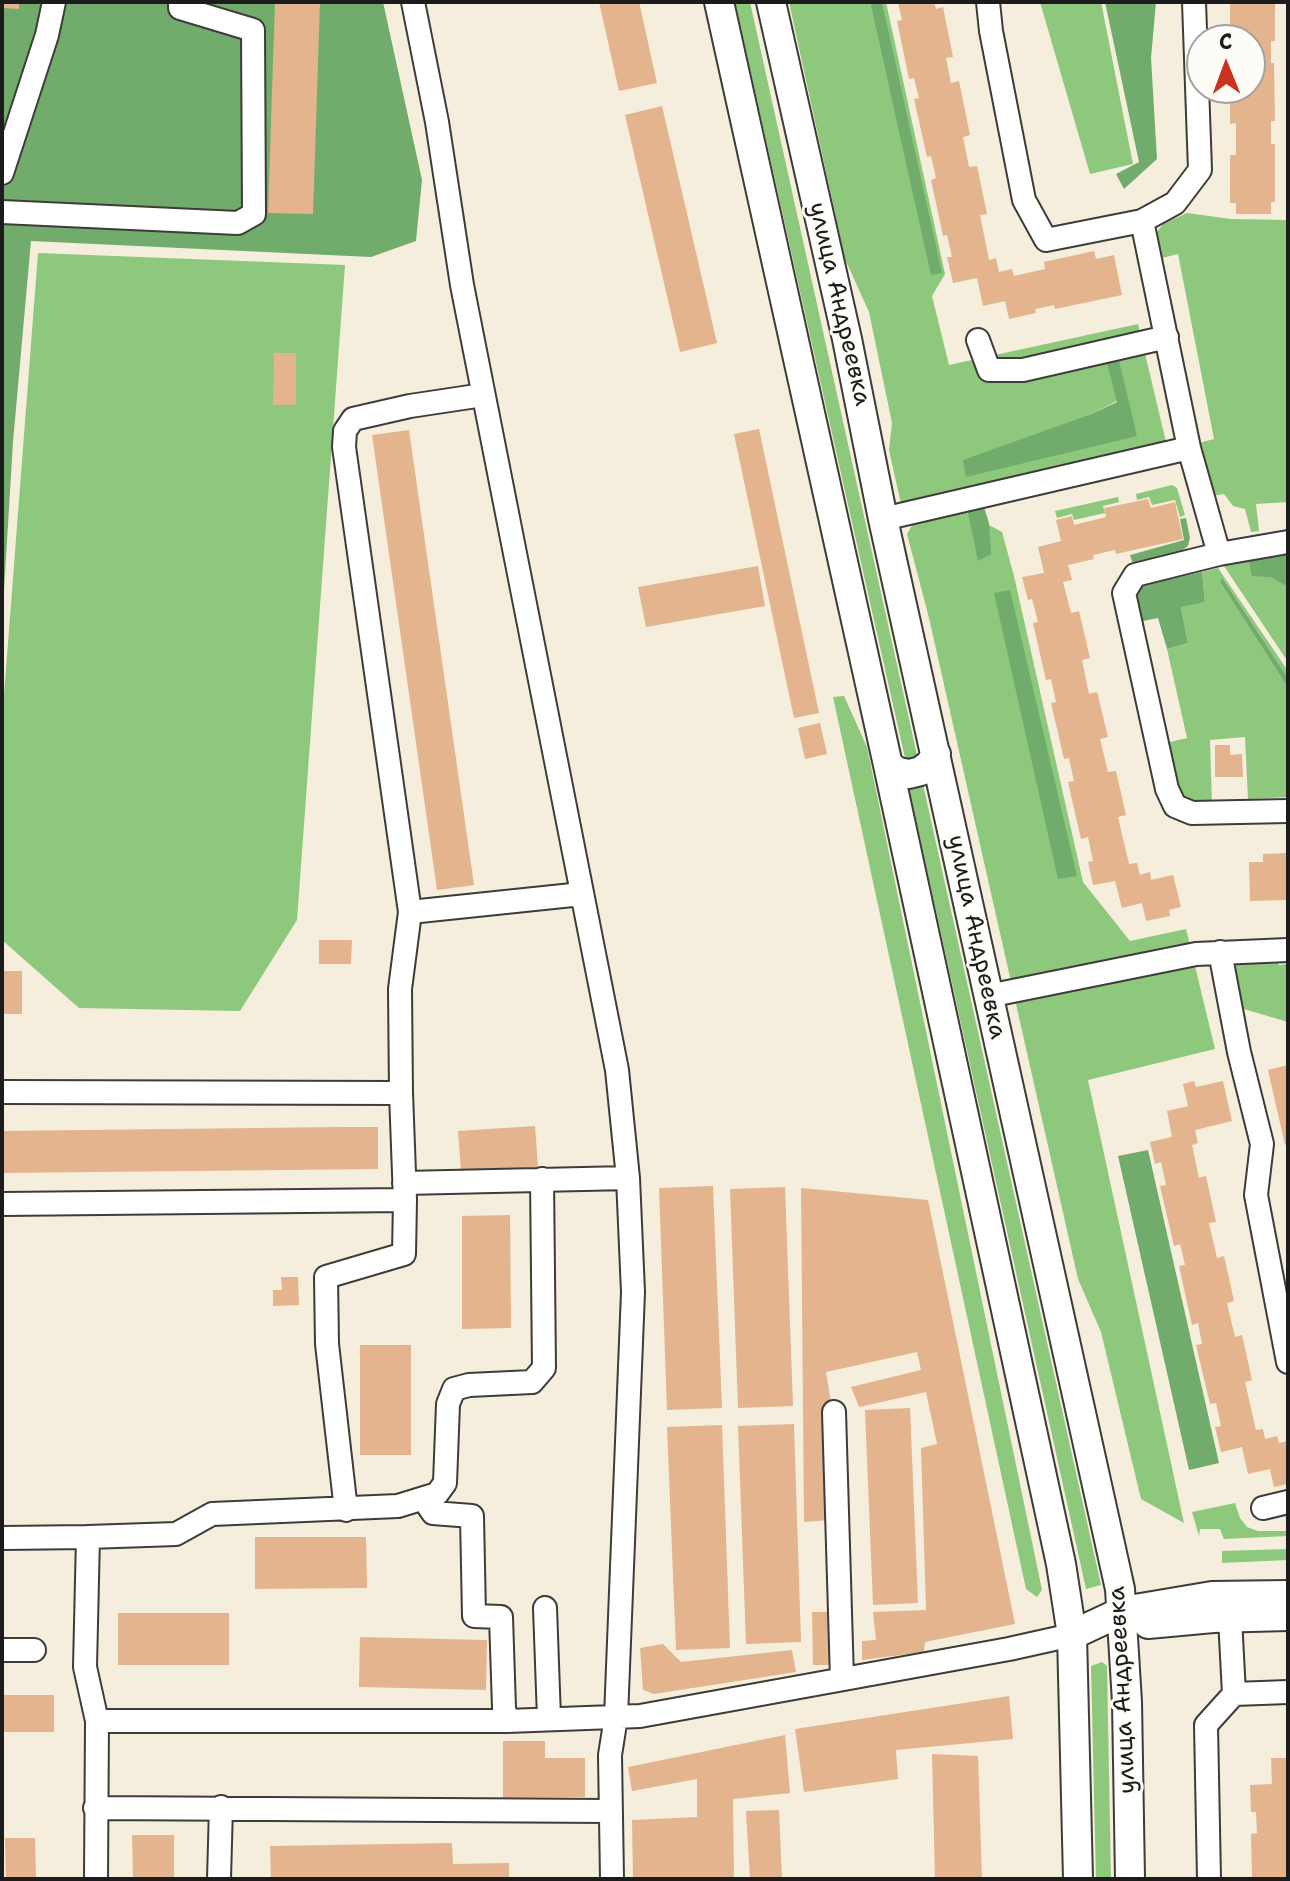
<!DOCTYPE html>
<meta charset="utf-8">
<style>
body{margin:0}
#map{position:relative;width:1290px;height:1881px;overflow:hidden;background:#f5eedc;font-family:"Shantell Sans",sans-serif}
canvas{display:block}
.frame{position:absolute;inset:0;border:4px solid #1c1c1c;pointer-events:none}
.north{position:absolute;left:1186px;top:24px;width:80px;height:80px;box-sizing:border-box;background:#fdfcf7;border:2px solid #a3a29f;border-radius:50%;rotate:359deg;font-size:22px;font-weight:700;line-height:32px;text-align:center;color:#1c1c1c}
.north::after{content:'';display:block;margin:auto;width:28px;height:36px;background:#c8321e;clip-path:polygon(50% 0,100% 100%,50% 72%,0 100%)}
</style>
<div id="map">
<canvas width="1290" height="1881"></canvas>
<div class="frame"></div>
<div class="north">С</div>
</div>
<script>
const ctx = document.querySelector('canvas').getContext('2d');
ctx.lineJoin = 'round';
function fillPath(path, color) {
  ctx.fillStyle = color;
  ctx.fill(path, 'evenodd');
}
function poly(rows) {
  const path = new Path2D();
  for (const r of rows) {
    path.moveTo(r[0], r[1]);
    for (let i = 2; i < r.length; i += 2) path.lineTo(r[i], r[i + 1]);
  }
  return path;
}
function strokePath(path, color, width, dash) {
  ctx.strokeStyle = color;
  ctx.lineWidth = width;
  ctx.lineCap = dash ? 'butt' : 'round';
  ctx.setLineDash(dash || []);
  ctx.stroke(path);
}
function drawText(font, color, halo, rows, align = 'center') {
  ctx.font = font + ' "Shantell Sans",sans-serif';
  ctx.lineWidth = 6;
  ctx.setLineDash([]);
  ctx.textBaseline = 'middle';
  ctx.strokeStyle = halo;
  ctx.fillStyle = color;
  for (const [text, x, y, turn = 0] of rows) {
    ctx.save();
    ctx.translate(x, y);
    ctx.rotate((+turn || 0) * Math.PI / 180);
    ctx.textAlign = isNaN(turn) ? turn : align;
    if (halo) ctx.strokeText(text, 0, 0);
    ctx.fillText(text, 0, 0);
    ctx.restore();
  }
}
const green = poly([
 [735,2,750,2,917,755,910,760,905,758],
 [789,2,870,2,932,275,882,2,886,2,945,274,932,296,949,365,1138,324,1166,442,901,504,889,450,892,423,869,312,845,259],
 [1117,401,1137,436,1089,415],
 [1040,2,1101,2,1133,164,1090,174],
 [1187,213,1231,219,1288,220,1288,502,1256,504,1259,531,1251,532,1245,509,1233,506,1224,494,1212,496,1199,443,1214,439,1178,254,1158,259,1154,236,1163,224],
 [38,253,345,265,297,920,240,1011,79,1008,2,940,2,721],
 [1172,485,1177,488,1185,515,1180,517,1175,500,1152,505,1149,497,1137,500,1136,494],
 [1118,497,1119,502,1103,506,1105,513,1074,520,1072,514,1057,518,1055,511],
 [963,511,1002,532,1014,576,1083,882,1130,941,1186,929,1215,1049,1088,1080,1184,1523,1141,1499,1101,1332,1078,1279,929,618,907,534,914,522],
 [1248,558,1288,587,1288,662,1224,566],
 [1218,568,1288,671,1288,678,1223,578,1220,582,1288,688,1288,797,1248,799,1245,737,1210,740,1212,804,1194,805,1182,798,1177,789,1166,743,1187,738,1167,649,1188,643,1181,606,1205,602,1202,572],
 [844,696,867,747,1042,1590,1037,1597,1026,1589,833,697],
 [922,780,1101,1585,1086,1589,908,784],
 [1274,956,1279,965,1288,964,1288,1022,1237,1007,1227,958],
 [1235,1503,1240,1518,1247,1527,1258,1531,1288,1531,1288,1536,1224,1539,1220,1529,1200,1529,1199,1536,1192,1512],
 [1288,1549,1288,1560,1222,1563,1222,1551],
 [1102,1662,1107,1666,1111,1879,1096,1879,1091,1666]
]);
const forest = poly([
 [2,2,383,2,422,180,416,241,371,257,31,241,13,442,2,624],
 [870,2,882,2,942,273,931,275],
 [1105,2,1156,2,1151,58,1157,159,1124,189,1116,174,1139,162],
 [1116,348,1137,436,966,477,963,460,1089,415,1117,402,1106,359],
 [983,504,989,523,991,554,978,561,967,508],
 [1186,518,1190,538,1188,546,1179,553,1133,565,1130,555,1184,540,1180,519],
 [1288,552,1288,587,1271,577,1252,576,1248,558],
 [1202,572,1205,602,1181,607,1188,643,1167,649,1158,618,1138,622,1133,594,1139,586],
 [1222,577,1288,678,1288,688,1220,582],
 [1010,590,1077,876,1058,879,994,593],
 [1148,1150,1219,1463,1189,1470,1118,1156]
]);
const building = poly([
 [2,2,19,2,19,9,2,8],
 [275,2,320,2,313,214,268,213],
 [599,2,639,2,657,83,619,91],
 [898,2,934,2,936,9,943,7,953,57,946,58,951,83,959,81,970,135,963,137,969,167,977,166,987,214,980,215,989,260,996,258,999,272,1012,269,1014,276,1045,269,1044,262,1094,251,1096,259,1114,255,1122,295,1055,309,1054,305,1035,309,1036,313,1009,319,1005,301,983,306,977,278,953,283,947,257,952,257,947,235,943,236,931,180,936,178,931,156,927,157,914,99,919,98,914,78,909,79,897,21,902,20],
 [1230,2,1275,2,1275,41,1271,41,1271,63,1274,63,1275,121,1271,121,1271,144,1275,144,1275,202,1271,202,1271,214,1236,214,1236,203,1230,203,1230,155,1236,155,1236,123,1230,124,1230,88,1250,88,1250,40,1230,40],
 [662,106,717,343,680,352,625,115],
 [274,353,296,353,296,405,273,405],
 [759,429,819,713,794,718,734,434],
 [409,430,474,885,437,890,372,435],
 [1148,499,1151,508,1175,502,1183,539,1116,554,1115,550,1093,555,1094,559,1068,565,1072,580,1063,582,1071,613,1079,611,1090,658,1082,660,1089,694,1097,692,1108,737,1100,739,1108,772,1116,771,1126,815,1118,817,1129,864,1137,863,1140,875,1150,872,1151,880,1173,875,1181,907,1169,910,1170,916,1146,921,1142,903,1122,908,1115,881,1093,885,1088,862,1093,861,1088,837,1081,839,1068,782,1074,781,1069,758,1064,759,1051,703,1056,702,1051,679,1046,680,1033,623,1038,622,1032,599,1028,600,1022,577,1044,573,1038,547,1061,541,1056,520,1072,516,1074,525,1106,517,1104,508],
 [758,566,765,606,646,627,638,587],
 [820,723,827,754,805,759,798,728],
 [1215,745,1230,745,1230,755,1242,754,1243,777,1215,777],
 [1288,853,1288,900,1250,901,1249,862,1263,862,1263,854],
 [319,940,352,940,351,964,319,964],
 [2,971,22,971,22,1014,2,1014],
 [1288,1065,1288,1144,1285,1145,1268,1070],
 [1194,1081,1196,1087,1223,1081,1232,1121,1195,1130,1198,1143,1192,1145,1199,1178,1206,1176,1216,1222,1209,1223,1217,1258,1224,1256,1229,1278,1234,1301,1227,1303,1235,1337,1242,1335,1252,1380,1245,1382,1256,1430,1263,1429,1265,1439,1277,1436,1279,1443,1288,1441,1288,1484,1274,1487,1270,1469,1248,1474,1242,1447,1221,1452,1215,1427,1221,1426,1216,1403,1210,1404,1196,1345,1202,1344,1198,1323,1192,1325,1179,1266,1185,1265,1180,1244,1174,1246,1160,1186,1166,1185,1161,1162,1155,1164,1150,1142,1172,1137,1167,1111,1188,1106,1183,1084],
 [535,1126,538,1167,461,1171,458,1131],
 [341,1127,378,1127,378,1169,2,1173,2,1131],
 [713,1186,722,1408,667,1410,659,1188],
 [785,1187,793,1406,738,1408,730,1189],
 [801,1188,928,1200,1015,1624,925,1642,924,1652,862,1660,862,1641,876,1640,873,1612,926,1610,921,1448,937,1444,926,1392,859,1407,851,1387,921,1370,917,1352,826,1372,832,1408,830,1520,804,1522],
 [510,1215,511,1328,462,1329,462,1216],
 [281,1277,298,1277,299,1305,273,1306,273,1290,282,1290],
 [360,1345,411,1345,411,1455,360,1455],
 [910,1408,918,1603,873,1605,865,1410],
 [794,1424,801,1642,746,1644,738,1426],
 [722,1425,730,1648,676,1650,667,1427],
 [255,1537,366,1537,367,1588,255,1589],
 [812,1612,832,1612,833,1665,813,1665],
 [118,1613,229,1613,229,1665,118,1665],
 [360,1637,487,1640,486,1690,359,1687],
 [663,1644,681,1662,792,1650,796,1672,654,1694,643,1690,640,1648],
 [2,1695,54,1695,54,1732,2,1732],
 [1009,1696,1013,1739,896,1750,898,1779,804,1792,795,1729],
 [785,1735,790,1793,733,1799,734,1879,633,1879,632,1820,697,1817,697,1779,632,1791,628,1767],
 [503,1741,545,1741,545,1758,585,1758,585,1797,503,1798],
 [932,1754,978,1756,982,1879,935,1879],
 [1271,1758,1288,1758,1288,1879,1252,1879,1251,1834,1257,1833,1256,1812,1251,1812,1250,1785,1272,1784],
 [779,1810,782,1879,750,1879,746,1811],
 [132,1835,174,1835,174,1879,133,1879],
 [5,1838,35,1838,36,1879,6,1879],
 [452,1843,453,1864,509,1863,509,1879,271,1879,270,1846]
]);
const minor = poly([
 [413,2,437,122,462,285,617,1070,628,1178,633,1292,616,1717,610,1755,612,1879],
 [988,2,991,31,1024,200,1046,240,1142,221,1189,448,1219,554],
 [2,173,47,35,54,2],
 [2,212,238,223,254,214,253,30,180,8,180,2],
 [1142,221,1175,203,1200,170,1194,2],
 [978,340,989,370,1023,370,1167,337],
 [883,519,1189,448],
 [1288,542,1219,554,1135,575,1124,593,1167,789,1175,806,1192,813,1288,811],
 [410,912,582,894],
 [1220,952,1239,1052,1262,1144,1256,1195,1288,1362],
 [988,996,1196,954,1288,950],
 [2,1092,401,1093,405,1200,404,1254,326,1277,327,1344,346,1510],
 [401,1093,400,989,410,912,344,447,345,431,353,419,410,406,483,395],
 [404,1183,628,1178],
 [2,1204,405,1200],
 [834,1412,842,1679],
 [424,1500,433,1513,472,1516,474,1616,501,1617,504,1708,507,1721],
 [1263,1508,1288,1502],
 [88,1537,176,1534,212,1514,398,1506,437,1494,445,1483,448,1404,454,1389,469,1385,532,1382,544,1368,542,1179],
 [2,1538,88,1537,85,1667,97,1721,96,1879],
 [545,1608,549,1718],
 [1230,1618,1234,1694,1288,1692],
 [2,1650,34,1650],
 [97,1721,507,1721,640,1716,1009,1649,1072,1635],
 [95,1808,610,1811],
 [219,1879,221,1807],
 [1209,1879,1206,1725,1234,1694]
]);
const major = poly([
 [719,2,888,765,1061,1564,1072,1635,1078,1879],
 [771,2,847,339,883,519,1120,1589,1127,1702,1130,1879],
 [888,765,898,772,909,774,921,771,930,764,936,754],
 [1148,1624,1213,1618,1288,1616],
 [1072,1635,1123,1611,1212,1596,1288,1595]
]);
const streetNames = [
 ["улица Андреевка",839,304,77],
 ["улица Андреевка",976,937,78],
 ["улица Андреевка",1123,1690,-93]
];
fillPath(green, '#8ec87c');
fillPath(forest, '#72ac6c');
fillPath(building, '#e3b48d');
strokePath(minor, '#3d3c39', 26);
strokePath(major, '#3d3c39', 32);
strokePath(minor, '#fff', 22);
strokePath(major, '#fff', 28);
drawText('24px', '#1c1c1c', '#fdfcf7', streetNames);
</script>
